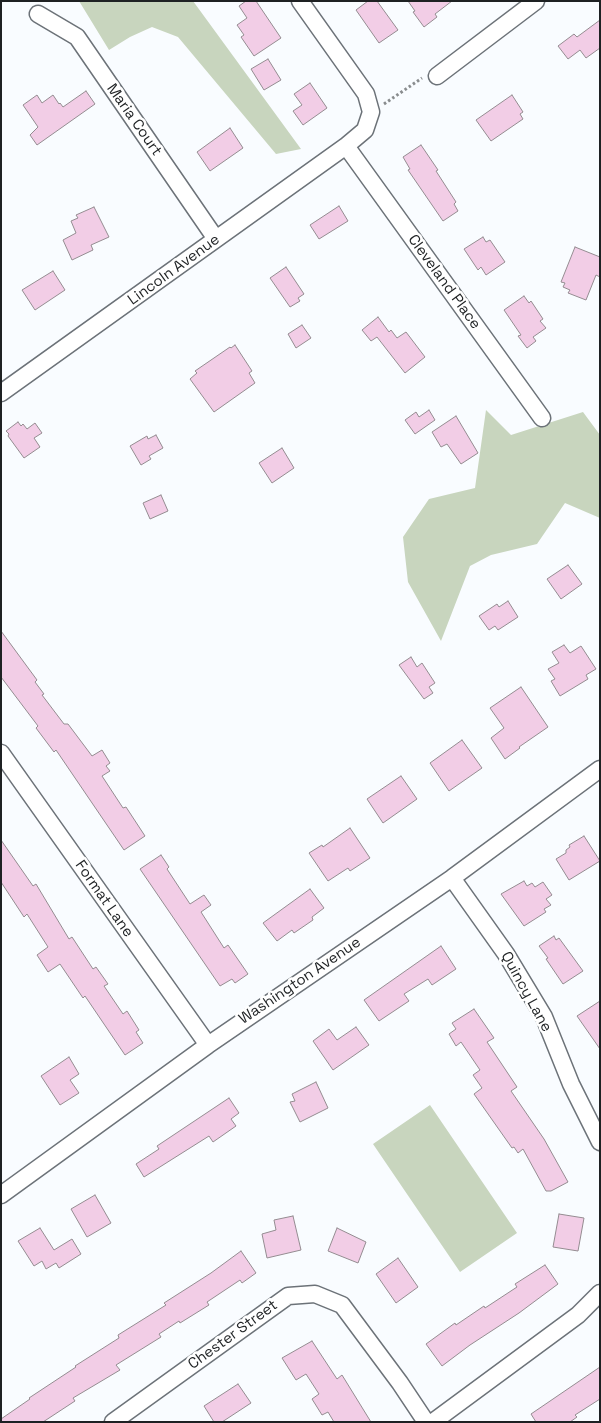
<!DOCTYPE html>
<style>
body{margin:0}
#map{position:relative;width:601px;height:1423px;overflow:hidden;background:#f9fcff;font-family:"Space Grotesk",sans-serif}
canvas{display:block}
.frame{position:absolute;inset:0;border:2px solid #1e2123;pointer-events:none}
</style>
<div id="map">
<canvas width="601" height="1423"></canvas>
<div class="frame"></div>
</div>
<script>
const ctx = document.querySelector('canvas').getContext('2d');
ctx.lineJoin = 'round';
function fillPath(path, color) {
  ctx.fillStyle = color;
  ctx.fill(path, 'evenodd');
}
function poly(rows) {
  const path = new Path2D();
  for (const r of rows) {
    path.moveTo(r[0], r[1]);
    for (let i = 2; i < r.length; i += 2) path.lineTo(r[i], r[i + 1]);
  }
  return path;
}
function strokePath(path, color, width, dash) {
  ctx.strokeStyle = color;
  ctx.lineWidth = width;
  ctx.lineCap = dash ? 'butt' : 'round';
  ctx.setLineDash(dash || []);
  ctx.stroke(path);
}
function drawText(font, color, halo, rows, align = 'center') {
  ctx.font = font + ' "Space Grotesk",sans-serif';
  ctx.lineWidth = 5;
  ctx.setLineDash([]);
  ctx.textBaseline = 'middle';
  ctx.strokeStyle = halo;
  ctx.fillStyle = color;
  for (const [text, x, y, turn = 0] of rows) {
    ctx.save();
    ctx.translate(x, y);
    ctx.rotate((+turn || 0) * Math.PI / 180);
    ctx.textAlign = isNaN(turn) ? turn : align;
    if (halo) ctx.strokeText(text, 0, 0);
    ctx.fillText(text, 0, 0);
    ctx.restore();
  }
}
const green = poly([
 [79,1,193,1,301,149,276,154,178,37,152,27,130,37,109,50],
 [486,410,511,435,583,412,600,435,600,518,565,503,537,544,491,555,470,566,441,641,408,582,403,537,429,499,475,488],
 [430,1105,517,1233,460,1272,373,1144]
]);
const building = poly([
 [246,1,256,1,281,38,254,56,241,37,244,35,237,25,247,18,239,6,246,1],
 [368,1,377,1,398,30,379,43,356,10,368,1],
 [408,1,452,1,435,14,437,17,424,27,413,12,415,11,408,1],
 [600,20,600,48,586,58,580,50,568,59,558,46,574,34,577,37,600,20],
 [268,59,281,80,264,90,251,69,268,59],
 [310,83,327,108,303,125,293,111,302,105,294,94,310,83],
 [86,91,95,104,37,145,30,135,38,127,23,105,37,95,42,103,53,95,59,104,60,103,63,107,86,91],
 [512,95,523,112,520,114,523,119,491,141,476,120,512,95],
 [230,128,243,148,210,171,197,152,230,128],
 [421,145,438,170,436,171,456,202,454,204,458,211,443,221,408,170,410,169,403,157,421,145],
 [339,206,348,221,319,239,310,225,339,206],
 [94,207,109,237,91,245,93,250,72,260,63,240,76,233,71,221,78,218,76,215,94,207],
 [483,237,486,242,490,240,505,262,486,275,481,267,478,270,464,249,483,237],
 [575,247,600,257,600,277,596,275,586,300,568,293,570,290,563,287,565,283,561,282,575,247],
 [286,267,304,294,298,298,300,301,290,307,270,278,286,267],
 [53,271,65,290,35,310,22,290,53,271],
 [524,296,529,303,531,301,543,319,540,321,546,328,533,337,536,341,527,348,518,336,521,335,504,310,524,296],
 [378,317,389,332,391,330,397,338,406,332,425,357,405,373,377,337,371,341,362,330,378,317],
 [302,325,311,338,296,348,288,334,302,325],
 [235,345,252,371,249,373,255,383,214,412,190,379,197,373,195,371,230,347,231,348,235,345],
 [429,410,435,420,415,434,405,420,416,412,419,417,429,410],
 [456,416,478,453,461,464,447,444,441,447,432,432,456,416],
 [18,422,21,426,23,424,27,429,35,423,42,433,34,438,40,447,24,458,8,436,9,434,6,431,18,422],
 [156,435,163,448,149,456,151,459,141,465,130,446,147,436,148,439,156,435],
 [282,448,294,468,272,483,259,463,282,448],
 [161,495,168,511,150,519,143,503,161,495],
 [568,565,582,584,561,599,547,579,568,565],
 [508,601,518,617,498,630,495,626,489,630,479,616,497,604,499,607,508,601],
 [1,631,37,680,35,682,44,694,42,695,64,724,68,724,92,756,102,750,110,763,106,766,110,771,102,776,123,808,126,807,145,836,124,850,56,750,54,752,36,728,38,726,1,677,1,631],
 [564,645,570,653,581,646,596,669,586,675,588,679,560,696,551,681,555,679,548,669,559,663,552,652,564,645],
 [411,657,417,667,422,663,435,683,429,687,433,693,424,699,399,665,411,657],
 [521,687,548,727,519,747,520,748,505,759,491,738,504,728,490,708,521,687],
 [462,740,482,768,449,791,430,763,462,740],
 [401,776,417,799,383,823,367,799,401,776],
 [350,828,370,858,350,871,348,868,328,881,309,853,322,845,323,847,350,828],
 [584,836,600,861,569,880,556,859,566,853,566,850,570,847,569,845,584,836],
 [1,840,33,886,36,884,69,939,72,937,93,969,96,967,108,984,104,986,123,1014,127,1011,139,1030,136,1032,143,1043,125,1055,85,996,83,998,60,964,48,972,37,955,48,947,27,914,24,917,1,882,1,840],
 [161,855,169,867,167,869,190,904,204,895,211,905,201,912,224,948,228,945,248,974,235,983,232,979,220,986,140,869,161,855],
 [524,881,527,886,532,883,535,887,543,882,552,895,546,899,551,905,544,909,546,912,524,926,501,894,524,881],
 [310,889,324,908,312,917,313,920,294,933,292,930,277,941,263,923,310,889],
 [554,936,556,940,559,938,583,971,563,984,546,959,548,958,539,946,554,936],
 [441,946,456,969,432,985,428,979,404,994,409,1001,379,1021,364,1000,441,946],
 [600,1001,600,1049,577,1016,600,1001],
 [474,1009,494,1038,487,1042,517,1087,511,1091,544,1139,568,1182,551,1191,546,1191,523,1149,518,1153,514,1147,512,1148,474,1094,482,1088,473,1075,480,1070,461,1042,456,1046,449,1034,456,1029,452,1023,474,1009],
 [356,1027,369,1045,333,1070,313,1041,329,1029,337,1040,356,1027],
 [69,1057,79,1074,70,1080,79,1093,60,1105,41,1076,69,1057],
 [316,1082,328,1108,300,1122,290,1102,295,1101,292,1094,316,1082],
 [229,1098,239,1113,231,1119,236,1126,213,1142,209,1136,144,1177,136,1164,159,1149,157,1146,229,1098],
 [95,1195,111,1223,87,1237,71,1209,95,1195],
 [559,1214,584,1218,578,1251,553,1247,559,1214],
 [293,1216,301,1250,267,1258,262,1234,276,1230,274,1220,293,1216],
 [40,1228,54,1250,72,1239,81,1254,59,1268,56,1263,46,1269,42,1261,34,1266,18,1241,40,1228],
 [337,1228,366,1242,358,1263,328,1251,337,1228],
 [241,1251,256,1273,242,1283,240,1280,207,1302,209,1305,180,1323,179,1321,159,1334,161,1337,116,1365,120,1370,73,1398,75,1401,43,1422,1,1422,1,1419,30,1399,29,1398,76,1367,75,1366,119,1338,118,1335,166,1305,164,1303,211,1273,241,1251],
 [398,1258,418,1287,396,1303,376,1274,398,1258],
 [545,1265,558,1284,519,1313,470,1345,442,1366,426,1344,455,1323,456,1325,484,1306,485,1308,517,1287,515,1284,545,1265],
 [312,1341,337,1379,342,1375,371,1422,334,1422,328,1412,322,1415,312,1399,319,1394,306,1374,296,1380,282,1358,312,1341],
 [600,1367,600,1399,575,1415,577,1417,570,1422,536,1422,531,1414,600,1367],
 [238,1384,251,1403,222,1422,214,1422,204,1406,238,1384]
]);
const path = poly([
 [384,104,422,78]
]);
const minor = poly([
 [38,14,77,37,216,239],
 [437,76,536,1],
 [346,146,542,418],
 [1,393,346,146,365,130,371,112,366,94,300,1],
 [1,753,208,1045],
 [452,878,506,954,544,1017,571,1084,600,1142],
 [1,1195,208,1045,452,878,600,769],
 [113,1422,288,1296,315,1294,342,1305,400,1383,426,1422],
 [433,1422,578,1315,600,1293]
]);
const streetNames = [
 ["Maria Court",134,120,55],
 ["Lincoln Avenue",174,270,-36],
 ["Cleveland Place",444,282,54],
 ["Format Lane",104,899,55],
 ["Washington Avenue",300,981,-34],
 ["Quincy Lane",526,992,61],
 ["Chester Street",233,1335,-36]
];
fillPath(green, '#c8d5be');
fillPath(building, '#f2cde6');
strokePath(building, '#948c91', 1);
strokePath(minor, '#6c7278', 19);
strokePath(path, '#898c8e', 3, [2.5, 2.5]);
strokePath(minor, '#fff', 16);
drawText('15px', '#1e2123', '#fff', streetNames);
</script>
